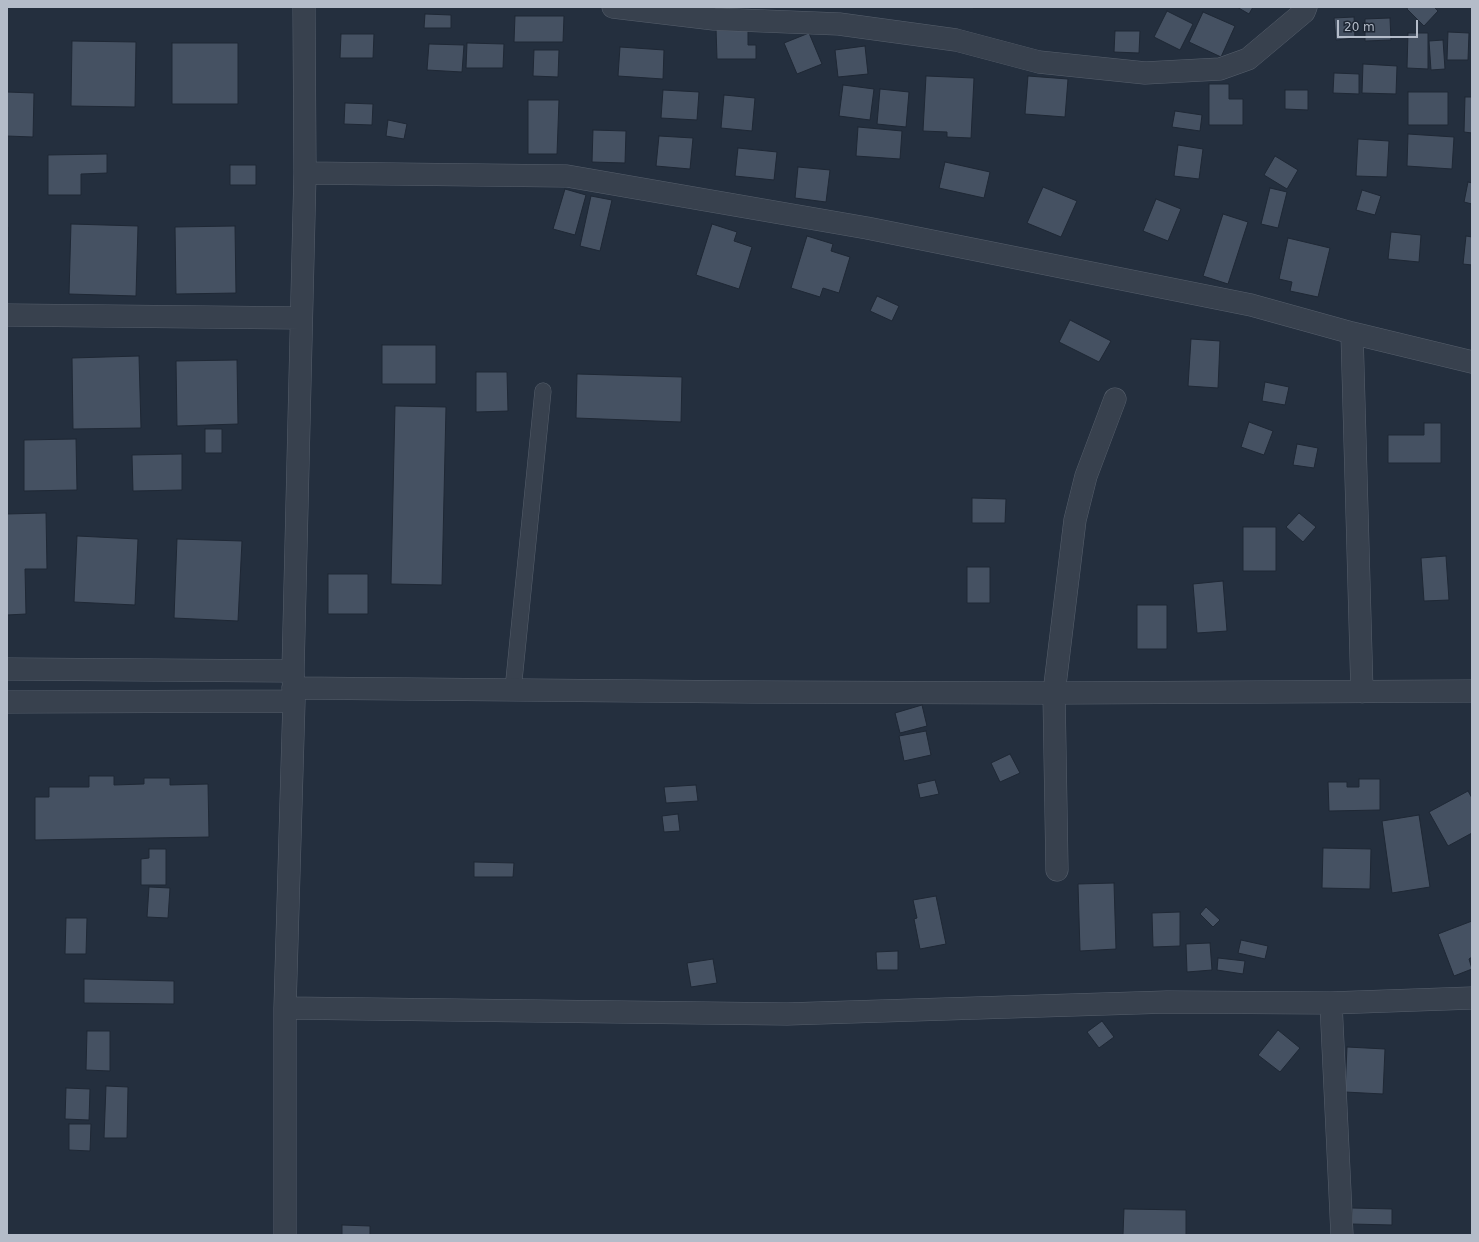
<!DOCTYPE html>
<style>
body{margin:0}
#map{position:relative;width:1479px;height:1242px;overflow:hidden;background:#242f3e;font-family:"DejaVu Sans",sans-serif}
canvas{display:block}
.frame{position:absolute;inset:0;border:8px solid #b4bcc9;pointer-events:none}
.scale{position:absolute;left:1337px;top:20px;width:81px;height:18px;box-sizing:border-box;border:2px solid #b4bcc9;border-top:0;padding-left:5px;font-size:12px;line-height:14px;white-space:nowrap;color:#b4bcc9;-webkit-text-stroke:3px #1d2633;paint-order:stroke}
</style>
<div id="map">
<canvas width="1479" height="1242"></canvas>
<div class="frame"></div>
<div class="scale">20 m</div>
</div>
<script>
const ctx = document.querySelector('canvas').getContext('2d');
ctx.lineJoin = 'round';
function fillPath(path, color) {
  ctx.fillStyle = color;
  ctx.fill(path, 'evenodd');
}
function poly(rows) {
  const path = new Path2D();
  for (const r of rows) {
    path.moveTo(r[0], r[1]);
    for (let i = 2; i < r.length; i += 2) path.lineTo(r[i], r[i + 1]);
  }
  return path;
}
function strokePath(path, color, width, dash) {
  ctx.strokeStyle = color;
  ctx.lineWidth = width;
  ctx.lineCap = dash ? 'butt' : 'round';
  ctx.setLineDash(dash || []);
  ctx.stroke(path);
}
const building = poly([
 [726,7,746,7,746,8,726,8,726,7],
 [973,7,990,7,990,8,973,8,973,7],
 [1237,7,1253,7,1249,14,1237,7],
 [1408,7,1434,7,1438,11,1424,26,1407,9,1408,7],
 [1167,11,1193,24,1180,50,1154,37,1167,11],
 [1203,12,1235,26,1221,57,1189,42,1203,12],
 [425,14,451,15,451,28,424,28,425,14],
 [515,16,564,16,563,42,514,42,515,16],
 [1354,17,1355,38,1336,40,1334,18,1354,17],
 [1390,18,1391,40,1365,41,1365,19,1390,18],
 [716,28,748,28,748,45,756,45,756,59,717,59,716,28],
 [1115,31,1140,31,1139,53,1114,52,1115,31],
 [1448,32,1469,33,1468,60,1447,60,1448,32],
 [809,33,822,64,797,74,784,43,809,33],
 [1408,33,1428,33,1428,69,1407,68,1408,33],
 [341,34,374,34,373,58,340,58,341,34],
 [1443,40,1445,69,1431,70,1429,41,1443,40],
 [72,41,136,42,135,107,71,106,72,41],
 [172,43,238,43,238,104,172,104,172,43],
 [467,43,504,44,503,68,466,68,467,43],
 [429,44,464,45,462,72,427,70,429,44],
 [865,46,868,74,838,77,835,50,865,46],
 [620,47,664,50,663,79,618,76,620,47],
 [534,50,559,50,558,77,533,76,534,50],
 [1363,64,1397,66,1396,94,1362,93,1363,64],
 [1334,73,1359,74,1359,94,1333,93,1334,73],
 [926,76,974,78,971,138,947,137,947,132,923,131,926,76],
 [1028,76,1068,79,1065,117,1025,114,1028,76],
 [1209,84,1229,84,1229,99,1243,99,1243,125,1209,125,1209,84],
 [843,85,874,89,870,120,839,116,843,85],
 [880,89,909,92,906,127,877,124,880,89],
 [663,90,699,92,697,120,661,118,663,90],
 [1285,90,1308,90,1308,110,1285,109,1285,90],
 [7,92,34,93,33,137,7,136,7,92],
 [1408,92,1448,92,1448,125,1408,125,1408,92],
 [724,95,755,98,752,131,721,128,724,95],
 [1465,97,1472,97,1472,133,1464,132,1465,97],
 [528,100,559,100,557,154,528,154,528,100],
 [345,103,373,104,372,125,344,124,345,103],
 [1175,111,1202,115,1200,131,1172,127,1175,111],
 [388,120,407,124,404,139,386,136,388,120],
 [858,127,902,131,900,159,856,156,858,127],
 [593,130,626,131,625,163,592,162,593,130],
 [1408,134,1454,137,1452,169,1407,166,1408,134],
 [659,136,693,138,690,169,656,166,659,136],
 [1358,139,1389,141,1387,177,1356,176,1358,139],
 [1178,145,1203,149,1199,179,1174,176,1178,145],
 [738,148,777,152,774,180,735,176,738,148],
 [107,154,107,173,81,174,81,195,48,195,48,155,107,154],
 [1275,156,1298,170,1287,189,1264,175,1275,156],
 [945,162,990,172,984,198,939,188,945,162],
 [230,165,256,165,256,185,230,185,230,165],
 [798,167,830,170,826,202,795,198,798,167],
 [1468,182,1472,183,1472,204,1464,202,1468,182],
 [1043,187,1077,201,1061,237,1027,223,1043,187],
 [1270,188,1287,192,1278,228,1261,224,1270,188],
 [565,189,586,195,575,235,553,229,565,189],
 [1362,190,1381,196,1375,215,1356,210,1362,190],
 [591,196,612,200,600,251,580,246,591,196],
 [1156,199,1181,209,1168,241,1143,231,1156,199],
 [1223,214,1248,222,1228,284,1203,276,1223,214],
 [71,224,138,226,136,296,69,294,71,224],
 [712,224,737,232,734,241,752,247,739,289,696,275,712,224],
 [235,226,236,293,176,294,175,227,235,226],
 [7,227,8,227,7,259,7,227],
 [1391,232,1421,235,1419,262,1388,259,1391,232],
 [807,236,833,244,831,251,850,257,839,293,823,288,820,297,791,288,807,236],
 [1466,236,1472,237,1472,265,1463,264,1466,236],
 [1288,238,1330,248,1318,297,1290,291,1292,282,1279,279,1288,238],
 [877,296,899,306,892,321,870,311,877,296],
 [1070,320,1111,341,1099,362,1059,342,1070,320],
 [1191,339,1220,341,1218,388,1188,386,1191,339],
 [382,345,436,345,436,384,382,384,382,345],
 [139,356,141,428,73,429,72,358,139,356],
 [237,360,238,424,177,426,176,361,237,360],
 [476,372,507,372,508,411,476,412,476,372],
 [577,374,682,377,681,422,576,418,577,374],
 [1265,382,1289,387,1285,405,1262,401,1265,382],
 [395,406,446,407,442,585,391,584,395,406],
 [1249,422,1273,431,1264,455,1241,447,1249,422],
 [1424,423,1441,423,1441,463,1388,463,1388,435,1424,435,1424,423],
 [205,429,222,429,222,453,205,453,205,429],
 [76,439,77,490,24,491,24,440,76,439],
 [1297,444,1318,448,1314,468,1293,465,1297,444],
 [182,454,182,490,133,491,132,455,182,454],
 [972,498,1006,499,1005,523,972,523,972,498],
 [46,513,47,569,25,569,26,614,7,615,7,514,46,513],
 [1299,513,1316,527,1303,542,1286,527,1299,513],
 [1243,527,1276,527,1276,571,1243,571,1243,527],
 [77,536,138,539,135,605,74,602,77,536],
 [177,539,242,541,238,621,174,618,177,539],
 [1446,556,1449,600,1424,601,1421,558,1446,556],
 [967,567,990,567,990,603,967,603,967,567],
 [328,574,368,574,368,614,328,614,328,574],
 [1223,581,1227,631,1197,633,1193,584,1223,581],
 [1137,605,1167,605,1167,649,1137,649,1137,605],
 [922,705,927,726,900,733,895,713,922,705],
 [926,731,931,755,904,761,899,736,926,731],
 [1010,754,1020,773,1000,782,991,763,1010,754],
 [89,776,114,776,114,785,144,784,144,778,170,778,170,785,208,784,209,837,35,840,35,797,49,797,49,787,89,787,89,776],
 [1359,779,1380,779,1380,810,1329,811,1328,782,1347,782,1347,787,1359,787,1359,779],
 [935,780,939,794,920,798,917,784,935,780],
 [696,785,698,801,666,803,664,787,696,785],
 [1468,791,1472,798,1472,833,1448,846,1429,812,1468,791],
 [678,814,680,831,664,832,662,816,678,814],
 [1419,815,1430,887,1392,893,1382,821,1419,815],
 [1323,848,1371,849,1370,889,1322,888,1323,848],
 [149,849,166,849,166,885,141,885,141,859,149,858,149,849],
 [474,862,514,863,513,877,474,877,474,862],
 [1114,883,1116,949,1080,951,1078,884,1114,883],
 [149,887,170,888,168,918,147,917,149,887],
 [936,896,946,944,920,949,914,919,917,918,913,900,936,896],
 [1206,907,1220,920,1213,927,1200,914,1206,907],
 [1180,912,1180,946,1153,947,1152,913,1180,912],
 [66,918,87,918,86,954,65,954,66,918],
 [1472,921,1472,957,1469,959,1472,969,1454,976,1438,934,1472,921],
 [1241,940,1268,946,1265,959,1238,953,1241,940],
 [1210,943,1212,970,1187,972,1186,944,1210,943],
 [898,951,898,970,877,970,876,952,898,951],
 [1218,958,1245,961,1243,974,1217,970,1218,958],
 [713,959,717,983,691,987,687,963,713,959],
 [84,979,174,981,174,1004,84,1003,84,979],
 [1102,1021,1114,1037,1099,1048,1087,1032,1102,1021],
 [1278,1030,1300,1048,1280,1072,1258,1055,1278,1030],
 [87,1031,110,1031,110,1071,86,1070,87,1031],
 [1347,1047,1385,1049,1383,1094,1345,1092,1347,1047],
 [106,1086,128,1087,127,1138,104,1138,106,1086],
 [66,1088,90,1089,89,1120,65,1119,66,1088],
 [69,1124,91,1124,90,1151,69,1150,69,1124],
 [1352,1208,1392,1209,1392,1225,1352,1224,1352,1208],
 [1124,1209,1186,1210,1186,1235,1123,1235,1124,1209],
 [342,1225,370,1226,370,1235,342,1235,342,1225]
]);
const lane = poly([
 [513,690,543,391]
]);
const street = poly([
 [613,7,714,19,839,24,956,40,1039,62,1145,73,1220,69,1248,59,1304,12,1306,7],
 [305,173,567,176,867,228,1251,305,1352,333,1472,362],
 [7,315,301,318],
 [1352,333,1362,692],
 [7,669,293,671],
 [293,688,752,692,1054,693,1472,691],
 [7,702,294,701],
 [1057,870,1054,693,1075,520,1086,476,1115,399],
 [1331,1003,1342,1235],
 [285,1008,787,1014,1167,1002,1331,1003,1472,998],
 [285,1235,285,1008,294,701,293,671,305,173,304,7]
]);
fillPath(building, '#455162');
strokePath(building, '#1f2835', 1);
strokePath(lane, '#565f6c', 17);
strokePath(street, '#565f6c', 23);
strokePath(lane, '#38414e', 16);
strokePath(street, '#38414e', 22);
</script>
